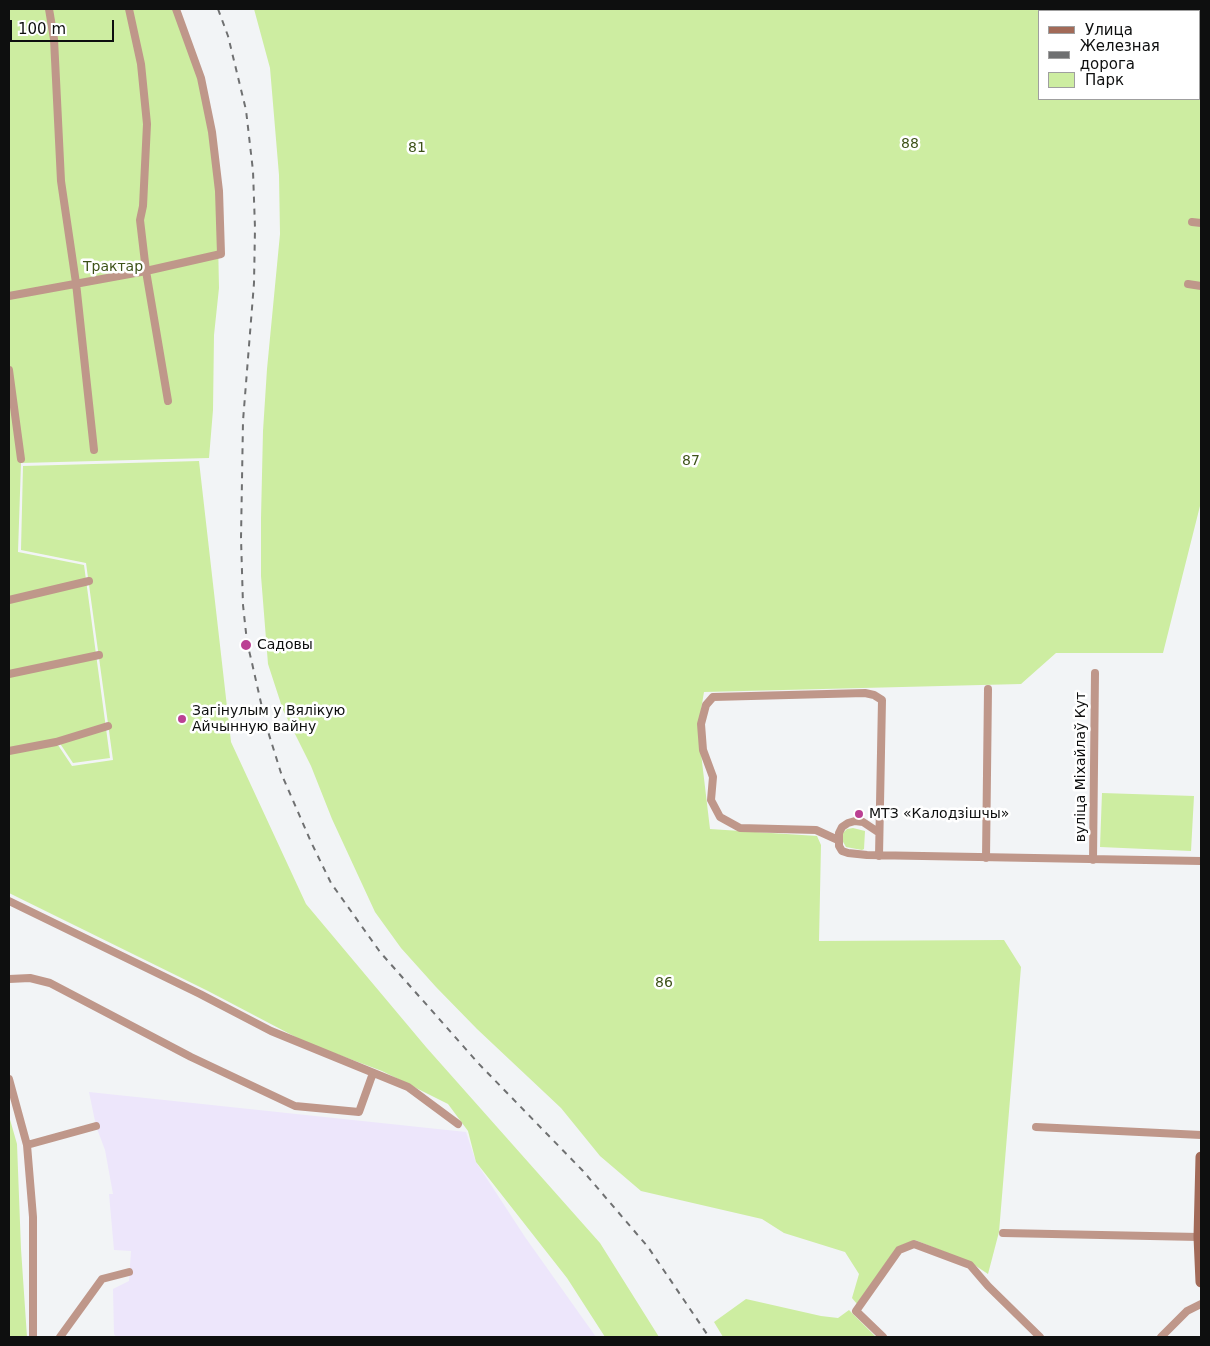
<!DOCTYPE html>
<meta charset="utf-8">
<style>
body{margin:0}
#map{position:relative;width:1210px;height:1346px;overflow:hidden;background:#f2f4f6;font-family:"DejaVu Sans",sans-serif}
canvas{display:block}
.frame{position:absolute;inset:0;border:10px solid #0e0f0f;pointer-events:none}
.legend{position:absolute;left:1038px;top:10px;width:162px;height:90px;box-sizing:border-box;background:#fff;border:1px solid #9f9f9f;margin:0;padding:6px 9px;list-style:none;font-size:15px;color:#0e0f0f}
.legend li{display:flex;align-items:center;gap:10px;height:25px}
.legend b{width:25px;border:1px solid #9f9f9f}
.scale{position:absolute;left:10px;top:20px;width:104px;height:22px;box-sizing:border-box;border:2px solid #0e0f0f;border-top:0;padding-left:6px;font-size:15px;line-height:18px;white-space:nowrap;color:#0e0f0f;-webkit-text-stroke:4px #fff;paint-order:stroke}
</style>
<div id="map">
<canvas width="1210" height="1346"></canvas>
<div class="frame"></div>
<ul class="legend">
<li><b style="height:6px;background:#a26a58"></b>Улица</li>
<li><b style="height:6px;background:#6f7071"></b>Железная дорога</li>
<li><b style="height:14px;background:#cdeda1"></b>Парк</li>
</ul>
<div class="scale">100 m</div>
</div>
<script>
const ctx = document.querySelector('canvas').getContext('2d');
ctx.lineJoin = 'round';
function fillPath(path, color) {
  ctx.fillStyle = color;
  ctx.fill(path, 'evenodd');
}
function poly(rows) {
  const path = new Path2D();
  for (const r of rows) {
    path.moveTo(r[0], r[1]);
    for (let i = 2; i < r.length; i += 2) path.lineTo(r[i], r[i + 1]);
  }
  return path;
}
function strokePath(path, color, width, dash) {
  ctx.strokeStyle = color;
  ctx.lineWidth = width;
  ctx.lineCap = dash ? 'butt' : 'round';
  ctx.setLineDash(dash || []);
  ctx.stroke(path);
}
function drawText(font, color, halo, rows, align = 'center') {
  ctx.font = font + ' "DejaVu Sans",sans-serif';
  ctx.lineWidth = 5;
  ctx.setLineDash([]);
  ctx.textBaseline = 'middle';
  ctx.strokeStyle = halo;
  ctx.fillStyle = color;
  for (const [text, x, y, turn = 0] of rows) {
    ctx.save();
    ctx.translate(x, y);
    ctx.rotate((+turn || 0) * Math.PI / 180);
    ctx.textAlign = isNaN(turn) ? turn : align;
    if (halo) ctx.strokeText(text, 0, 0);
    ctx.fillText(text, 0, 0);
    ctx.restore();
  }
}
const industrial = poly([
 [89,1092,466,1132,476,1162,525,1237,596,1337,116,1337,114,1334,113,1289,129,1281,131,1251,114,1250,109,1194,113,1194,105,1150,96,1126]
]);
const green = poly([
 [9,9,173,9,199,79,210,133,217,191,219,288,214,335,213,410,209,458,21,463,18,552,84,565,110,758,73,763,57,739,9,749],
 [254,9,1201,9,1201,502,1163,653,1056,653,1021,684,704,692,698,728,710,829,817,836,821,845,819,941,1004,940,1021,967,999,1232,988,1274,970,1262,915,1240,897,1247,857,1304,852,1298,859,1274,845,1252,784,1233,762,1219,641,1191,600,1156,561,1108,477,1029,436,987,401,948,375,912,332,819,311,766,283,710,268,664,261,576,261,518,263,431,267,369,280,234,279,175,270,68],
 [1039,11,1199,11,1199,99,1039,99],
 [199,461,231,742,306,904,426,1047,600,1243,659,1337,605,1337,567,1278,476,1162,468,1131,448,1104,382,1071,307,1043,208,991,9,893,9,751,56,742,72,766,113,760,86,563,21,550,23,466],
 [1102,793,1194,796,1191,851,1100,847],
 [853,828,865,831,864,849,862,850,846,847,842,840,843,833,847,829],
 [9,1116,17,1144,21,1249,27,1337,9,1337],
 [746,1299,821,1316,838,1318,849,1310,876,1337,723,1337,714,1322]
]);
const street = poly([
 [49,9,54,39,61,181,76,283,94,450],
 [129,9,141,64,147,124,143,206,140,220,146,271,168,401],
 [1199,26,1201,26],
 [1192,222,1201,223],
 [1188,284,1201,286],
 [9,296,146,271,221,254,219,191,212,132,201,78,176,9],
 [9,370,21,459],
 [9,600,89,581],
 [9,674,99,655],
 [9,751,56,742,108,726],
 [878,832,863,822,855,821,848,823,842,827,839,833,839,846,842,851,848,853,867,855,1201,861],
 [838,840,816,830,740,828,720,817,711,800,713,777,703,750,701,724,706,705,713,697,865,693,874,695,882,700,879,856],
 [986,858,988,689],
 [1093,860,1095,673],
 [9,901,200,994,271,1031,408,1087,458,1124],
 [9,979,30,978,50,983,191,1057,295,1106,359,1112,373,1073],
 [9,1079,27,1145,33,1217,33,1337],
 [1036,1127,1201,1135],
 [27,1145,96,1126],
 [1003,1233,1199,1237],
 [60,1337,102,1279,129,1272],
 [883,1337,856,1311,899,1250,914,1244,970,1265,988,1286,1040,1337],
 [1161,1337,1187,1311,1201,1304]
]);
const secondary = poly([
 [1201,1157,1199,1237,1201,1282]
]);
const rail = poly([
 [218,9,228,36,246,110,253,171,255,228,254,283,243,421,241,538,243,605,247,642,252,663,266,725,281,773,311,842,331,883,380,952,478,1063,583,1171,648,1247,709,1337]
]);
const markers = [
 [246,645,6,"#bb4093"],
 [182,719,5,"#bb4093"],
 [859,814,5,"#bb4093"]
];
const parkNames = [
 ["88",910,144],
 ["81",417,148],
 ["Трактар",113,267],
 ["87",691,461],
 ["86",664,983]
];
const poiNames = [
 ["Садовы",257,645],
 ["Загінулым у Вялікую",192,711],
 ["Айчынную вайну",192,727],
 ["МТЗ «Калодзішчы»",869,814]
];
const streetNames = [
 ["вуліца Міхайлаў Кут",1081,767,-90]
];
fillPath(industrial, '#ede6fb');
fillPath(green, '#cdeda1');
strokePath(street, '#bf978a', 8);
strokePath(secondary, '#a26a58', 11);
strokePath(rail, '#6f7071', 2, [6, 6]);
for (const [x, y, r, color] of markers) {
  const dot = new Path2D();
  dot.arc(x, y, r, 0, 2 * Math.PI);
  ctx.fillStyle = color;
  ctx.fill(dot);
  strokePath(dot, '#fff', 2);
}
drawText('14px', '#3e5319', '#fff', parkNames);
drawText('14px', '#0e0f0f', '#fff', poiNames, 'left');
drawText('14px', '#0e0f0f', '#fff', streetNames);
</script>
